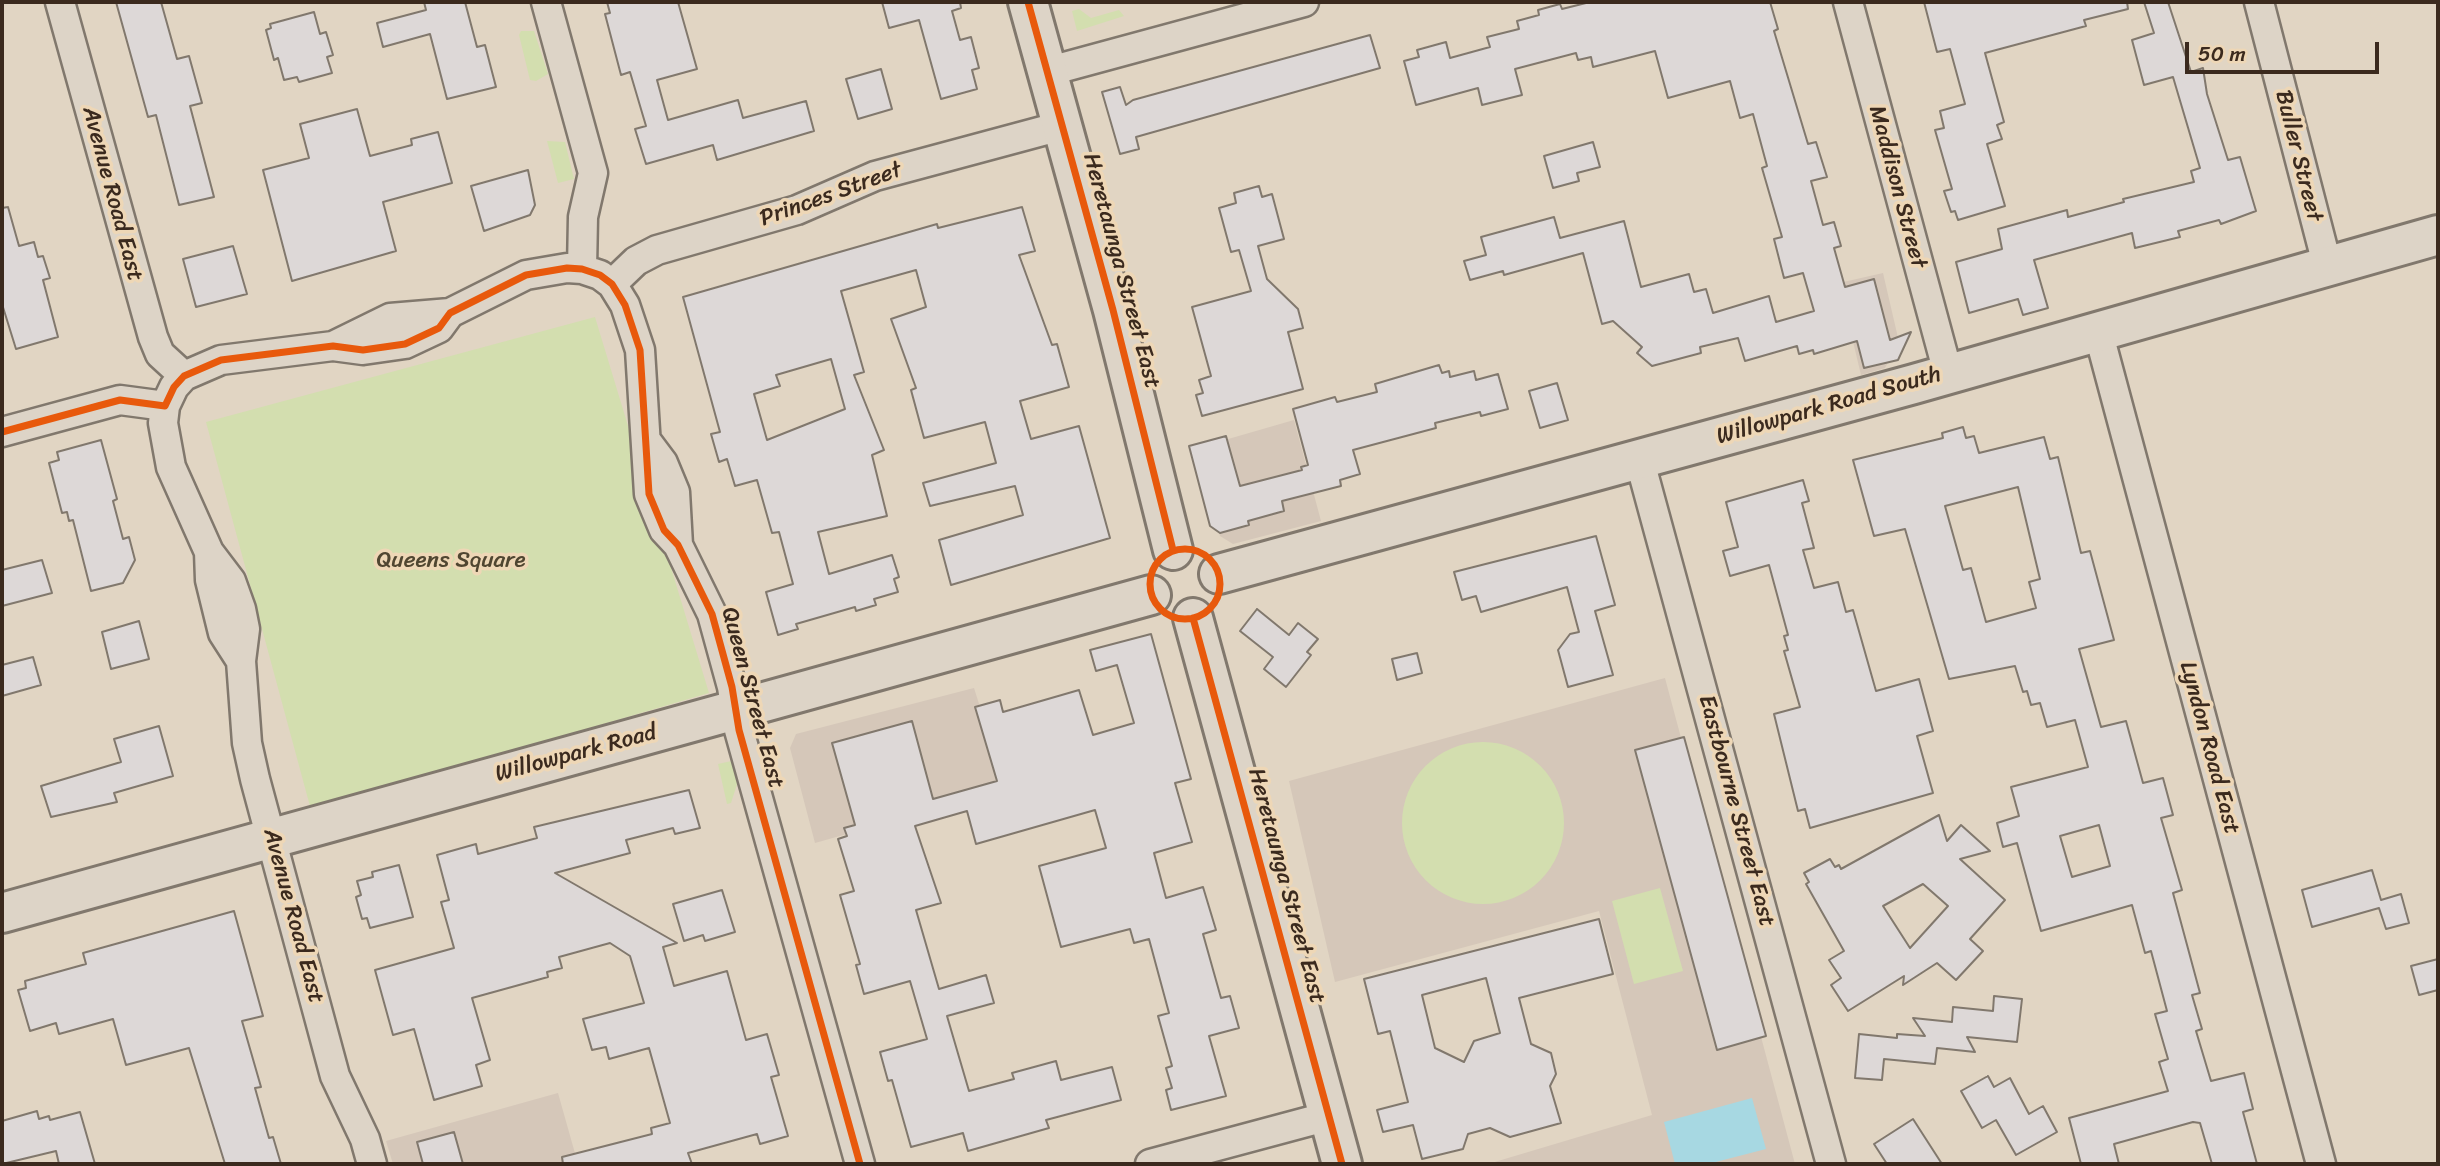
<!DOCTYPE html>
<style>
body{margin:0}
#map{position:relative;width:2440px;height:1166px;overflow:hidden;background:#e1d5c3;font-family:Sriracha,sans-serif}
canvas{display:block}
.frame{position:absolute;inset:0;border:4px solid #3b2a1e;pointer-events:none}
.scale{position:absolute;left:2185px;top:42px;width:194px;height:32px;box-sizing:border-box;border:4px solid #3b2a1e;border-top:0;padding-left:9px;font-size:21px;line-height:24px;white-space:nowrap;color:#3b2a1e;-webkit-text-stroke:5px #eed7b6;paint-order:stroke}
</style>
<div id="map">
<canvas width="2440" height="1166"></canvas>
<div class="frame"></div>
<div class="scale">50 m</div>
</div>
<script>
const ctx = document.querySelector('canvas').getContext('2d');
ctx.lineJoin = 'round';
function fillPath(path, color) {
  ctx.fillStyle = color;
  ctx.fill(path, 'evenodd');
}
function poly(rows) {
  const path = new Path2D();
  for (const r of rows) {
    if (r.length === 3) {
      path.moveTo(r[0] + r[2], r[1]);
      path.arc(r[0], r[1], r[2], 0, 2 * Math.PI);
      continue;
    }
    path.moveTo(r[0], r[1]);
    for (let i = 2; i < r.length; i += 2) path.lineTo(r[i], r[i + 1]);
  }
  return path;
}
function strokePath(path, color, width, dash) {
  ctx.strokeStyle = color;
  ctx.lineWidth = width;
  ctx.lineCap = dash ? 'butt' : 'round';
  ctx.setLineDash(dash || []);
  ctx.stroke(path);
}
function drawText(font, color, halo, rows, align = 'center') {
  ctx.font = font + ' Sriracha,sans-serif';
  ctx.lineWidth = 7;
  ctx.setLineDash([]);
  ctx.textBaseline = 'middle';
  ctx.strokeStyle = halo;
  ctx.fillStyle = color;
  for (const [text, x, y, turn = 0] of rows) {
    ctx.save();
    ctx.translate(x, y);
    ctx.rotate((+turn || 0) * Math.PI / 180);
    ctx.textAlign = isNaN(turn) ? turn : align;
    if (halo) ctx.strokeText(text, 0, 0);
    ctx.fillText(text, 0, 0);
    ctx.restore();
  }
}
const built = poly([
 [1883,273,1899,342,1885,368,1861,375,1839,283],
 [1294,420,1321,521,1233,544,1220,536,1197,448],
 [1665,678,1795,1164,1488,1164,1652,1115,1599,911,1335,982,1289,781],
 [974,688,1006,789,815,843,790,748,796,734],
 [558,1093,578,1164,393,1164,386,1141]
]);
const green = poly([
 [1079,9,1091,18,1119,10,1124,16,1077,31,1072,11],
 [521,31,534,31,548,74,536,81,530,80,519,35],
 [547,141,565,142,574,179,558,183],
 [595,317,709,693,311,810,206,422],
 [1483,823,81],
 [736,760,739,778,731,803,727,804,718,764],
 [1660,888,1683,971,1634,984,1612,901]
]);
const water = poly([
 [1752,1098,1766,1149,1708,1164,1675,1164,1664,1122]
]);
const building = poly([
 [116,2,161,2,177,59,189,56,202,103,190,106,214,197,179,205,156,115,148,117,116,2],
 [424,2,465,2,477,47,485,45,496,87,447,99,430,34,383,47,377,23,426,10,424,2],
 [607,2,678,2,697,69,657,80,668,120,738,100,743,118,806,101,814,131,717,160,713,145,646,164,635,129,646,126,630,72,621,75,605,14,610,13,607,2],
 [882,2,960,2,961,8,952,11,960,40,971,37,979,68,972,70,977,89,941,99,919,20,889,28,882,2],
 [1590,2,1770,2,1778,29,1774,31,1808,144,1816,142,1827,177,1811,181,1823,225,1834,222,1841,246,1834,248,1845,287,1874,279,1890,340,1911,332,1898,360,1864,368,1857,341,1814,354,1813,350,1799,354,1797,346,1745,361,1738,338,1700,347,1701,353,1652,366,1637,353,1642,347,1613,321,1602,324,1583,253,1504,275,1503,271,1470,280,1464,261,1486,255,1481,237,1554,217,1560,238,1624,221,1641,287,1689,274,1694,292,1706,289,1713,313,1769,296,1776,322,1814,311,1803,273,1784,278,1774,239,1782,237,1762,168,1767,166,1753,114,1740,118,1730,81,1668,98,1655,51,1593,67,1591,57,1578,60,1576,53,1515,69,1522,95,1482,105,1478,88,1416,105,1404,61,1419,57,1417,50,1446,42,1450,58,1490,47,1487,37,1519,29,1517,21,1539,15,1538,10,1560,4,1562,9,1590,2],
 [1924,2,2127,2,2128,9,2084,20,2086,26,1985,53,2004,122,1997,125,2002,139,1987,144,2005,206,1958,220,1955,211,1951,212,1944,191,1952,189,1935,130,1944,128,1940,111,1965,104,1950,49,1937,52,1924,2],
 [2144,2,2168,2,2191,72,2203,68,2207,94,2228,160,2240,157,2256,211,2221,224,2219,220,2178,231,2180,237,2135,248,2132,233,2034,260,2048,308,2023,315,2018,299,1969,313,1956,262,2002,249,1998,229,2067,210,2068,217,2124,202,2123,199,2194,182,2191,171,2200,168,2173,77,2144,85,2132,40,2154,33,2144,2],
 [314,12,320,34,326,32,333,55,327,57,332,73,299,82,297,77,284,80,278,58,274,60,266,30,271,28,270,24,314,12],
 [1370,35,1380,68,1136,137,1139,149,1120,154,1102,92,1120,87,1126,105,1133,100,1370,35],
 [881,69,892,109,858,119,846,79,881,69],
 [357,109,370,156,412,145,411,139,438,132,452,183,383,202,396,251,292,281,263,170,309,158,300,124,357,109],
 [1593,142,1600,167,1577,173,1579,181,1553,188,1544,156,1593,142],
 [528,170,535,205,530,215,484,231,471,186,528,170],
 [1259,186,1262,197,1272,194,1284,239,1258,246,1267,279,1298,309,1303,328,1288,332,1303,389,1202,416,1196,395,1203,393,1199,380,1211,376,1192,307,1251,291,1239,250,1231,252,1219,208,1236,203,1234,193,1259,186],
 [8,207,19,246,34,242,38,257,43,256,50,278,43,280,58,337,16,349,2,304,2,208,8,207],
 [1022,207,1035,251,1019,255,1052,345,1057,344,1069,387,1020,401,1031,439,1079,426,1110,538,951,585,939,540,1023,515,1015,486,930,506,923,483,996,463,985,422,924,438,911,390,916,388,891,319,926,307,916,270,841,291,864,372,854,375,884,450,872,455,887,516,818,532,829,574,892,555,899,577,894,579,898,592,874,599,876,605,856,611,855,607,796,624,798,629,778,635,766,592,793,584,779,532,772,533,757,480,735,486,727,459,719,462,711,434,720,432,683,297,937,224,938,228,1022,207],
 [831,359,845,409,767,440,754,394,780,386,776,375,831,359],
 [233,246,247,294,196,307,183,259,233,246],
 [1439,365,1442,373,1449,371,1450,377,1474,371,1476,380,1498,374,1508,409,1481,416,1480,412,1435,423,1436,428,1353,450,1360,474,1340,480,1341,486,1282,501,1284,511,1248,521,1249,525,1220,533,1210,526,1189,446,1226,436,1240,486,1302,470,1301,467,1308,465,1293,409,1335,397,1337,402,1377,392,1375,384,1439,365],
 [1557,383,1568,420,1540,428,1529,391,1557,383],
 [1963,427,1966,438,1974,436,1979,453,2044,437,2050,459,2058,457,2081,553,2090,551,2114,640,2079,649,2101,727,2126,721,2143,783,2163,778,2173,815,2161,818,2182,890,2173,893,2200,993,2192,995,2202,1029,2196,1031,2211,1081,2244,1073,2253,1109,2243,1112,2257,1164,2212,1164,2200,1123,2193,1122,2114,1144,2119,1164,2081,1164,2069,1118,2168,1091,2159,1062,2168,1059,2155,1014,2167,1011,2151,951,2145,953,2132,905,2041,931,2017,843,2003,847,1997,823,2019,816,2011,787,2088,767,2075,720,2047,727,2040,703,2031,705,2027,691,2023,692,2015,666,1949,679,1905,529,1874,536,1853,460,1943,438,1942,433,1963,427],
 [2018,487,2040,579,2029,582,2036,608,1986,622,1971,568,1963,570,1945,506,2018,487],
 [2099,825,2110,866,2072,877,2060,836,2099,825],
 [101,440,117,499,113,501,123,539,129,537,135,560,123,583,91,591,73,520,69,521,67,512,62,513,49,463,59,460,57,452,101,440],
 [1803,480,1809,501,1802,503,1814,548,1803,550,1814,588,1838,582,1846,612,1853,610,1876,691,1919,679,1933,731,1917,736,1933,793,1810,828,1805,809,1798,811,1774,714,1800,707,1784,651,1788,650,1784,636,1788,635,1769,565,1730,576,1723,551,1738,547,1726,502,1803,480],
 [1596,536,1615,605,1595,611,1613,675,1568,687,1558,650,1570,634,1579,632,1567,587,1481,612,1476,596,1462,600,1454,572,1596,536],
 [42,560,52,593,2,606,2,570,42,560],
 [1257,609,1289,635,1298,623,1318,639,1307,652,1311,655,1286,687,1264,669,1273,657,1240,631,1257,609],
 [139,621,149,659,111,669,102,632,139,621],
 [1151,634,1191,779,1175,783,1192,842,1154,853,1166,898,1203,887,1216,930,1203,934,1221,998,1230,996,1239,1028,1209,1036,1226,1096,1171,1110,1166,1090,1172,1088,1166,1068,1172,1066,1158,1016,1169,1013,1149,939,1134,943,1130,929,1061,947,1039,866,1106,848,1095,810,976,844,967,811,915,826,941,903,916,910,939,989,986,975,994,1003,947,1016,969,1091,1014,1079,1012,1073,1056,1061,1061,1080,1112,1067,1121,1100,1046,1120,1049,1128,968,1151,963,1133,911,1147,892,1080,888,1081,880,1052,927,1039,910,981,864,994,856,965,860,964,840,895,854,891,838,839,847,836,844,828,855,825,832,743,912,721,933,799,997,781,975,707,1000,700,1003,712,1079,690,1093,735,1134,723,1117,665,1096,671,1090,650,1151,634],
 [1417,653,1422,673,1397,680,1392,659,1417,653],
 [33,657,41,685,2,696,2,665,33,657],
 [159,726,173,776,114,793,117,802,51,817,41,786,121,762,114,739,159,726],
 [1684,737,1766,1036,1717,1050,1635,750,1684,737],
 [689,790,700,828,675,834,673,828,626,840,630,853,555,873,677,943,663,947,674,986,727,971,746,1040,767,1034,779,1075,771,1077,788,1136,760,1144,757,1134,688,1153,692,1164,563,1164,562,1157,652,1134,651,1128,670,1123,649,1048,609,1059,606,1047,592,1050,583,1019,644,1003,630,956,610,943,559,957,562,968,547,972,548,977,472,998,490,1060,476,1065,482,1086,434,1100,414,1029,393,1035,375,970,454,948,441,902,449,900,437,855,476,844,478,854,537,838,534,827,689,790],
 [1939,815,1947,841,1961,825,1990,851,1960,859,2005,900,1970,939,1983,951,1956,980,1937,963,1903,985,1904,976,1848,1011,1831,985,1841,978,1829,960,1844,951,1806,884,1809,882,1804,873,1830,859,1835,867,1839,865,1841,869,1939,815],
 [1923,884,1948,906,1910,948,1883,906,1923,884],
 [399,865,413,917,370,928,367,918,362,919,356,897,361,895,357,881,373,877,372,872,399,865],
 [2372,870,2381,900,2401,894,2409,923,2386,929,2379,908,2312,927,2302,890,2372,870],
 [722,890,735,932,705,941,703,935,684,941,673,904,722,890],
 [234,911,263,1016,242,1021,261,1087,255,1088,269,1138,273,1137,281,1164,225,1164,189,1048,126,1065,113,1019,59,1034,56,1023,30,1031,18,990,26,988,25,981,86,964,83,953,234,911],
 [1599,919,1613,974,1519,998,1531,1044,1551,1053,1556,1074,1550,1086,1561,1123,1510,1137,1490,1128,1468,1134,1463,1149,1422,1159,1413,1125,1383,1132,1377,1110,1408,1102,1390,1031,1378,1034,1364,979,1599,919],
 [1486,978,1500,1033,1474,1041,1464,1062,1435,1048,1422,995,1486,978],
 [2438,959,2438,990,2419,995,2411,966,2438,959],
 [1994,996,2022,999,2017,1042,1967,1037,1975,1052,1937,1048,1935,1064,1884,1059,1882,1080,1855,1078,1859,1034,1897,1038,1897,1034,1925,1036,1913,1018,1952,1022,1953,1007,1993,1011,1994,996],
 [1988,1076,1994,1087,2010,1078,2029,1114,2043,1106,2057,1132,2016,1155,1996,1120,1982,1128,1961,1091,1988,1076],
 [37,1111,39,1119,49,1116,50,1120,80,1112,95,1164,59,1164,56,1151,2,1164,2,1121,37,1111],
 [1913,1119,1942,1164,1887,1164,1874,1144,1913,1119],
 [454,1132,463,1164,423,1164,417,1142,454,1132]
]);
const minor = poly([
 [60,2,153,337,160,354,184,376],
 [546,2,593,173,583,217,582,269],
 [1848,2,1948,373],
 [2259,2,2328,268],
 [1046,72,1304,2],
 [612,284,636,261,657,250,797,210,875,176,1061,126],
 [2098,331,2321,1164],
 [333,346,390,318,450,313],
 [165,406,163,423,171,467,209,552,231,581,241,609,245,629,241,661,247,743,255,779,335,1076,365,1139,372,1164],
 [2,432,120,400,165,406,174,387,184,376,221,360,333,346,363,350,405,344,439,328,450,313,526,275,567,268,582,269,600,275,612,284,625,305,640,350,649,494,664,530,678,545,712,614,732,687,739,730,860,1164],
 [648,443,663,463,675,492,678,545],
 [1639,458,1831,1164],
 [209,552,210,580,223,633,241,661],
 [1150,1164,1329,1116]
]);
const secondary = poly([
 [1028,2,1113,310,1173,550],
 [1219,574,1914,384,2438,235],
 [1193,618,1342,1164],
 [2,913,1151,595]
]);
const cycleway = poly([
 [1028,2,1113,310,1173,550],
 [2,432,120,400,165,406,174,387,184,376,221,360,333,346,363,350,405,344,439,328,450,313,526,275,567,268,582,269,600,275,612,284,625,305,640,350,649,494,664,530,678,545,712,614,732,687,739,730,860,1164],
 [1185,584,35],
 [1193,618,1342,1164]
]);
const streetNames = [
 ["Buller Street",2298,156,76],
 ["Maddison Street",1897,187,75],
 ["Avenue Road East",112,194,75],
 ["Princes Street",831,195,-20],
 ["Heretaunga Street East",1121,271,75],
 ["Willowpark Road South",1829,406,-16],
 ["Queen Street East",752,698,75],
 ["Lyndon Road East",2209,748,75],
 ["Willowpark Road",576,754,-15],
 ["Eastbourne Street East",1736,811,75],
 ["Heretaunga Street East",1286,886,75],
 ["Avenue Road East",293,916,75]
];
const parkNames = [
 ["Queens Square",451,561]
];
fillPath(built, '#d5c7b9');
fillPath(green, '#d3deaf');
fillPath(water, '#a7d8e2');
fillPath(building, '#ddd8d7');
strokePath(building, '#81786d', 2);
strokePath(minor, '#81786d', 33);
strokePath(secondary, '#81786d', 44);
strokePath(minor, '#ddd4c7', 28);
strokePath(secondary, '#ddd4c7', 38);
strokePath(cycleway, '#e8590c', 7);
drawText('23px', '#3b2a1e', '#eed7b6', streetNames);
drawText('23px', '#504631', '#eed7b6', parkNames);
</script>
